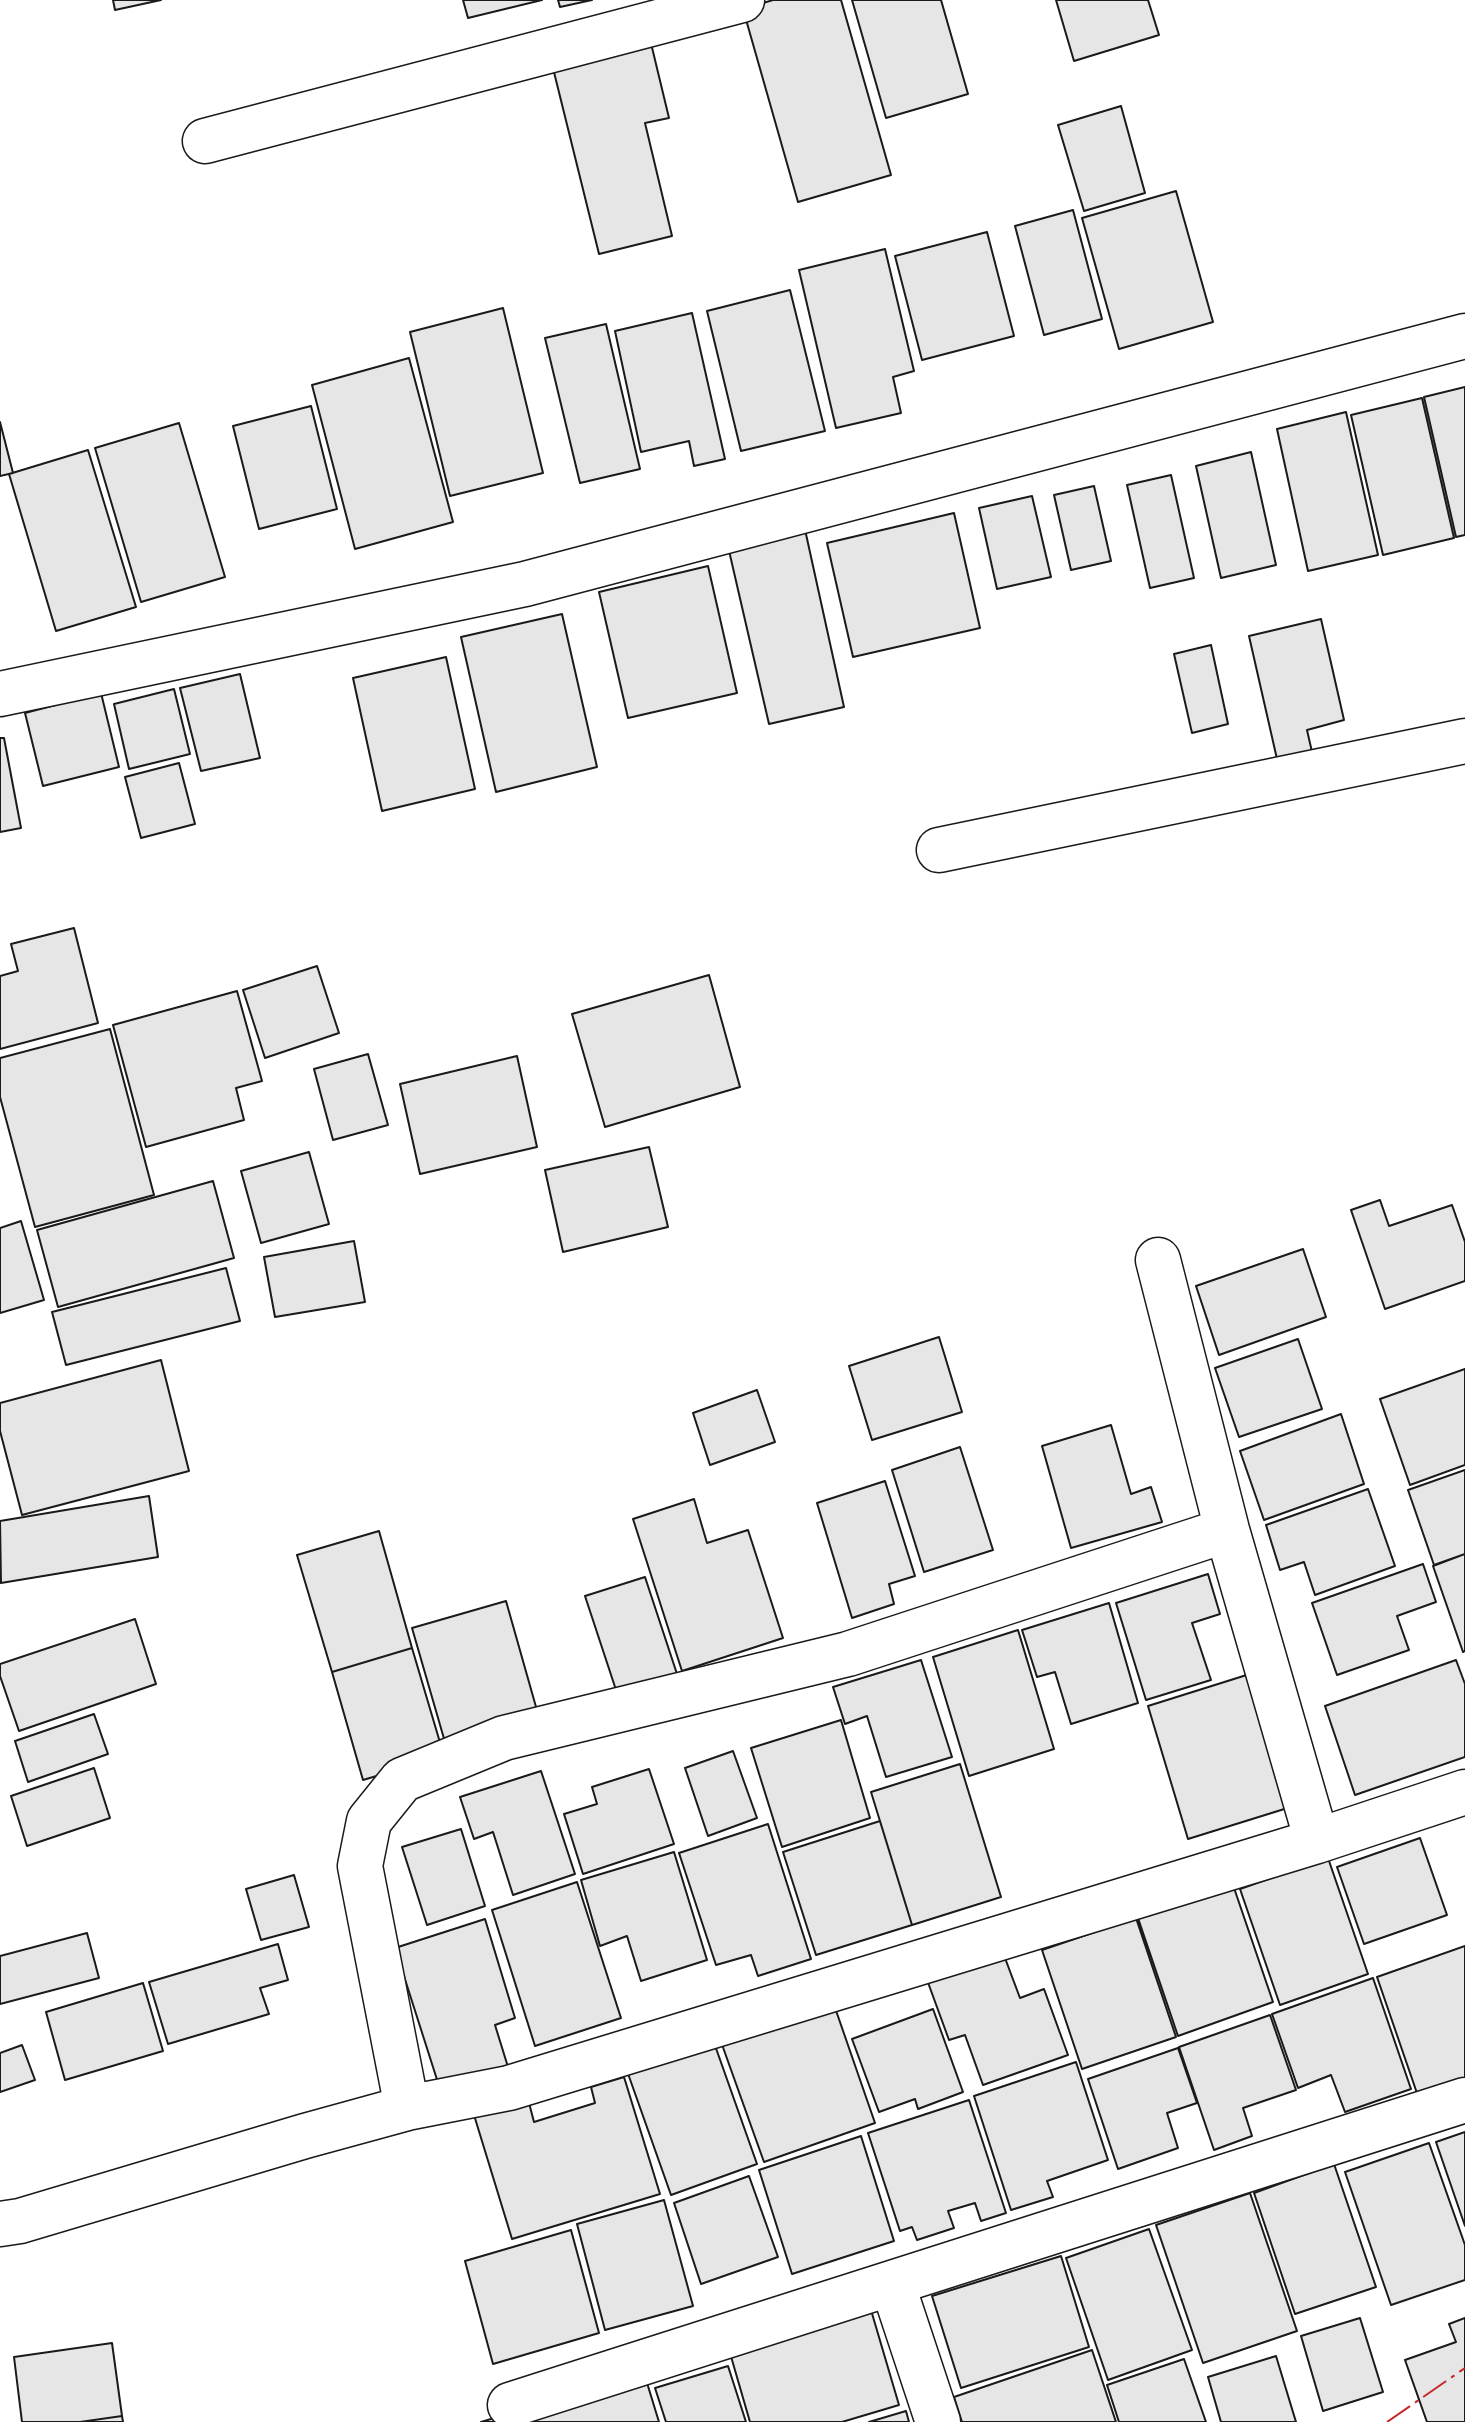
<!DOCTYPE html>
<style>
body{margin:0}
canvas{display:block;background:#fff}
</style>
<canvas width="1465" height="2422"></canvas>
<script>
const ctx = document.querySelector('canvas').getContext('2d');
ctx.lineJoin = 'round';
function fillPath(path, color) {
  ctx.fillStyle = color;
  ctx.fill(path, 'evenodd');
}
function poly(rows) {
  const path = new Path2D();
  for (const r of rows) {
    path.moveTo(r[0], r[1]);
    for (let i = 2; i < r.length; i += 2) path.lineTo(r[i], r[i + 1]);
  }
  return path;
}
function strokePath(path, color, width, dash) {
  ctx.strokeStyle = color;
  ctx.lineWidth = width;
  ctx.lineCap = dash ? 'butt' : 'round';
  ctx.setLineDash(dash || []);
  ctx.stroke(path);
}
const building = poly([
 [113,0,161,0,115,10,113,0],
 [463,0,542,0,468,18,463,0],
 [558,0,592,0,560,7,558,0],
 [773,0,841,0,891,175,798,202,743,9,773,0],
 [852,0,941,0,968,94,886,118,852,0],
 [1056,0,1148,0,1159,35,1074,61,1056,0],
 [649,35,669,118,645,123,672,236,599,254,551,60,649,35],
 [1121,106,1145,193,1084,211,1058,125,1121,106],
 [1176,191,1213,322,1119,349,1082,218,1176,191],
 [1073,210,1102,319,1044,335,1015,226,1073,210],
 [987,232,1014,336,922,360,895,256,987,232],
 [885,249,914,371,893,377,901,413,836,428,799,270,885,249],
 [790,290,825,431,741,451,707,311,790,290],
 [503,308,543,473,450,496,410,332,503,308],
 [692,313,725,459,694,466,689,441,641,452,615,331,692,313],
 [606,324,640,469,580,483,545,338,606,324],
 [409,358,453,522,355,549,312,385,409,358],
 [1465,387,1465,535,1456,537,1424,397,1465,387],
 [1422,398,1454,538,1383,555,1351,415,1422,398],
 [311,406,337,509,259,529,233,426,311,406],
 [1346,412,1378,555,1308,571,1277,429,1346,412],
 [0,422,13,473,0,476,0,422],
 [179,423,225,577,141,602,95,448,179,423],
 [88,450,136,607,56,631,9,474,88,450],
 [1251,452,1276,565,1221,578,1196,466,1251,452],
 [1171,475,1194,578,1150,588,1127,485,1171,475],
 [1094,486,1111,561,1071,570,1054,495,1094,486],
 [1032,496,1051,577,997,589,979,508,1032,496],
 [954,513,980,628,853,657,827,543,954,513],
 [804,525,844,707,769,724,727,542,804,525],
 [708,566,737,693,628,718,599,592,708,566],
 [562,614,597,767,496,792,461,637,562,614],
 [1321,619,1344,720,1307,730,1312,752,1277,759,1249,636,1321,619],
 [1211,645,1228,724,1192,733,1174,654,1211,645],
 [446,657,475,789,382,811,353,678,446,657],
 [240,674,260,758,201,771,180,688,240,674],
 [174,689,190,754,129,769,114,704,174,689],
 [101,693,119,767,43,786,25,713,101,693],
 [0,738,4,738,21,828,0,832,0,738],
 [179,763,195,824,141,838,125,777,179,763],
 [74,928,98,1023,0,1049,0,976,18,971,11,944,74,928],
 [317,966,339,1033,265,1058,243,990,317,966],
 [709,975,740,1087,605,1127,572,1014,709,975],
 [237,991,262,1081,236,1088,244,1120,146,1147,113,1025,237,991],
 [110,1029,154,1195,35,1227,0,1097,0,1058,110,1029],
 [368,1054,388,1125,333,1140,314,1069,368,1054],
 [517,1056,537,1147,420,1174,400,1084,517,1056],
 [649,1147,668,1227,563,1252,545,1170,649,1147],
 [309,1152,329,1224,261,1243,241,1171,309,1152],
 [213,1181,234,1258,58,1307,37,1230,213,1181],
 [1380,1200,1389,1226,1452,1205,1465,1242,1465,1281,1385,1309,1351,1210,1380,1200],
 [21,1221,44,1300,0,1313,0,1228,21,1221],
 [354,1241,365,1302,275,1317,264,1257,354,1241],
 [1303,1249,1326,1317,1219,1355,1196,1286,1303,1249],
 [226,1268,240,1321,66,1365,52,1312,226,1268],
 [939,1337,962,1412,872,1440,849,1366,939,1337],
 [1298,1339,1322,1409,1239,1437,1215,1368,1298,1339],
 [161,1360,189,1471,22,1515,0,1431,0,1403,161,1360],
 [1465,1369,1465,1465,1410,1485,1380,1399,1465,1369],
 [757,1390,775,1442,710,1465,693,1413,757,1390],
 [1341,1414,1364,1484,1264,1520,1240,1451,1341,1414],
 [1111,1425,1131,1494,1151,1487,1162,1522,1071,1548,1042,1446,1111,1425],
 [960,1447,993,1550,924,1572,892,1470,960,1447],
 [1465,1470,1465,1554,1434,1565,1408,1490,1465,1470],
 [885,1481,915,1576,889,1584,894,1604,852,1618,817,1503,885,1481],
 [1368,1489,1395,1566,1315,1595,1304,1562,1280,1570,1266,1525,1368,1489],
 [149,1496,158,1557,1,1583,0,1521,149,1496],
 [694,1499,707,1543,748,1530,783,1638,682,1671,633,1519,694,1499],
 [379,1531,412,1648,332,1672,297,1555,379,1531],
 [1465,1554,1465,1651,1463,1652,1433,1566,1465,1554],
 [1423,1564,1436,1602,1397,1616,1409,1650,1337,1675,1312,1603,1423,1564],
 [1208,1574,1220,1614,1192,1623,1211,1680,1146,1700,1116,1603,1208,1574],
 [645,1577,677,1674,617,1693,585,1596,645,1577],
 [506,1601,540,1721,447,1749,412,1628,506,1601],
 [1109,1603,1138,1703,1071,1724,1055,1672,1037,1677,1022,1630,1109,1603],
 [135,1619,156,1684,19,1731,0,1676,0,1664,135,1619],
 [1018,1630,1054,1749,969,1776,933,1657,1018,1630],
 [412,1648,444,1756,363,1780,332,1672,412,1648],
 [921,1660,952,1757,886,1777,867,1716,845,1724,833,1687,921,1660],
 [1456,1660,1465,1684,1465,1757,1355,1795,1325,1706,1456,1660],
 [1253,1673,1294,1806,1188,1839,1148,1706,1253,1673],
 [94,1714,108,1754,28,1782,15,1741,94,1714],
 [841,1720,870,1818,782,1847,751,1748,841,1720],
 [733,1751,757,1818,708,1836,685,1768,733,1751],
 [960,1764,1001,1897,912,1925,871,1792,960,1764],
 [94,1768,110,1818,27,1846,11,1796,94,1768],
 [649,1769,674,1844,583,1874,564,1814,597,1804,592,1787,649,1769],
 [541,1771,575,1874,513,1895,493,1832,474,1839,460,1797,541,1771],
 [880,1821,912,1925,816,1955,783,1852,880,1821],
 [768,1824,811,1959,758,1976,751,1955,716,1965,679,1853,768,1824],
 [461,1829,485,1906,427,1925,402,1847,461,1829],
 [1420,1838,1447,1915,1364,1944,1337,1867,1420,1838],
 [674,1852,707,1960,641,1981,627,1936,600,1946,581,1880,674,1852],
 [1328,1858,1368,1974,1280,2005,1240,1889,1328,1858],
 [294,1875,309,1927,261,1940,246,1889,294,1875],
 [577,1882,621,2018,535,2046,492,1910,577,1882],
 [1233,1885,1273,2002,1178,2036,1138,1918,1233,1885],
 [1136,1918,1176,2037,1082,2069,1042,1950,1136,1918],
 [485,1919,515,2018,495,2025,508,2067,440,2089,395,1948,485,1919],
 [87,1933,99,1978,0,2004,0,1956,87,1933],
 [278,1944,288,1980,260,1988,269,2014,168,2044,149,1982,278,1944],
 [1465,1946,1465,2083,1419,2099,1377,1977,1465,1946],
 [1002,1950,1020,1998,1044,1989,1068,2055,983,2085,965,2035,949,2040,926,1977,1002,1950],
 [1373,1978,1411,2089,1345,2112,1331,2075,1298,2088,1272,2014,1373,1978],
 [143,1983,163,2051,65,2080,46,2012,143,1983],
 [832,1999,875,2123,764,2162,720,2039,832,1999],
 [933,2009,963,2092,918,2109,915,2099,879,2112,852,2039,933,2009],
 [1270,2015,1296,2090,1243,2108,1252,2136,1214,2150,1179,2047,1270,2015],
 [712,2037,757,2164,671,2195,626,2068,712,2037],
 [22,2045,35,2080,0,2092,0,2053,22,2045],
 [1178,2048,1197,2103,1167,2113,1178,2148,1118,2169,1088,2079,1178,2048],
 [1076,2062,1108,2160,1047,2181,1053,2197,1011,2210,974,2096,1076,2062],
 [624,2077,660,2194,512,2239,474,2115,528,2099,534,2122,595,2103,591,2087,624,2077],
 [969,2100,1006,2213,981,2221,975,2203,948,2211,954,2228,917,2240,912,2227,900,2231,868,2133,969,2100],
 [1465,2132,1465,2226,1436,2142,1465,2132],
 [861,2136,894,2241,792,2274,759,2170,861,2136],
 [1429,2143,1465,2245,1465,2280,1391,2305,1345,2172,1429,2143],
 [1334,2164,1376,2287,1295,2314,1254,2193,1334,2164],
 [749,2176,778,2257,701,2284,674,2203,749,2176],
 [1250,2193,1297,2331,1203,2363,1156,2225,1250,2193],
 [664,2200,693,2306,605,2330,577,2224,664,2200],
 [1149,2229,1192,2350,1108,2380,1066,2258,1149,2229],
 [571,2230,599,2333,493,2364,465,2261,571,2230],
 [1061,2256,1089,2347,961,2388,932,2296,1061,2256],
 [871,2310,899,2405,842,2422,750,2422,730,2353,871,2310],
 [1360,2318,1383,2392,1323,2411,1301,2336,1360,2318],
 [1465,2318,1465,2422,1427,2422,1405,2360,1456,2342,1449,2324,1465,2318],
 [112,2343,122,2416,80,2422,22,2422,14,2357,112,2343],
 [1092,2350,1116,2422,962,2422,954,2397,1092,2350],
 [1276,2356,1296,2422,1221,2422,1208,2377,1276,2356],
 [1184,2359,1206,2422,1119,2422,1107,2385,1184,2359],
 [728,2366,746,2422,666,2422,655,2388,728,2366],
 [644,2373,659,2422,481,2422,644,2373],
 [906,2411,909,2422,869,2422,906,2411],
 [122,2416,123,2422,80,2422,122,2416]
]);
const street = poly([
 [205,141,742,0],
 [0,694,525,584,1465,336],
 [939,850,1465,741],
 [1158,1260,1227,1530,1317,1841],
 [407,2108,509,2088,1317,1841,1465,1792],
 [0,2224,20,2221,305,2136,407,2108,360,1866,369,1821,402,1780,504,1738,848,1654,1227,1530],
 [892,2283,938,2422],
 [510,2405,1465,2100]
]);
const power = poly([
 [1387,2422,1465,2368]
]);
fillPath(building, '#e6e6e6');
strokePath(building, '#1a1a1a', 2);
strokePath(street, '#1a1a1a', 47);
strokePath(street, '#fff', 44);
strokePath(power, '#c62828', 2, [28, 6, 4, 6]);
</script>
